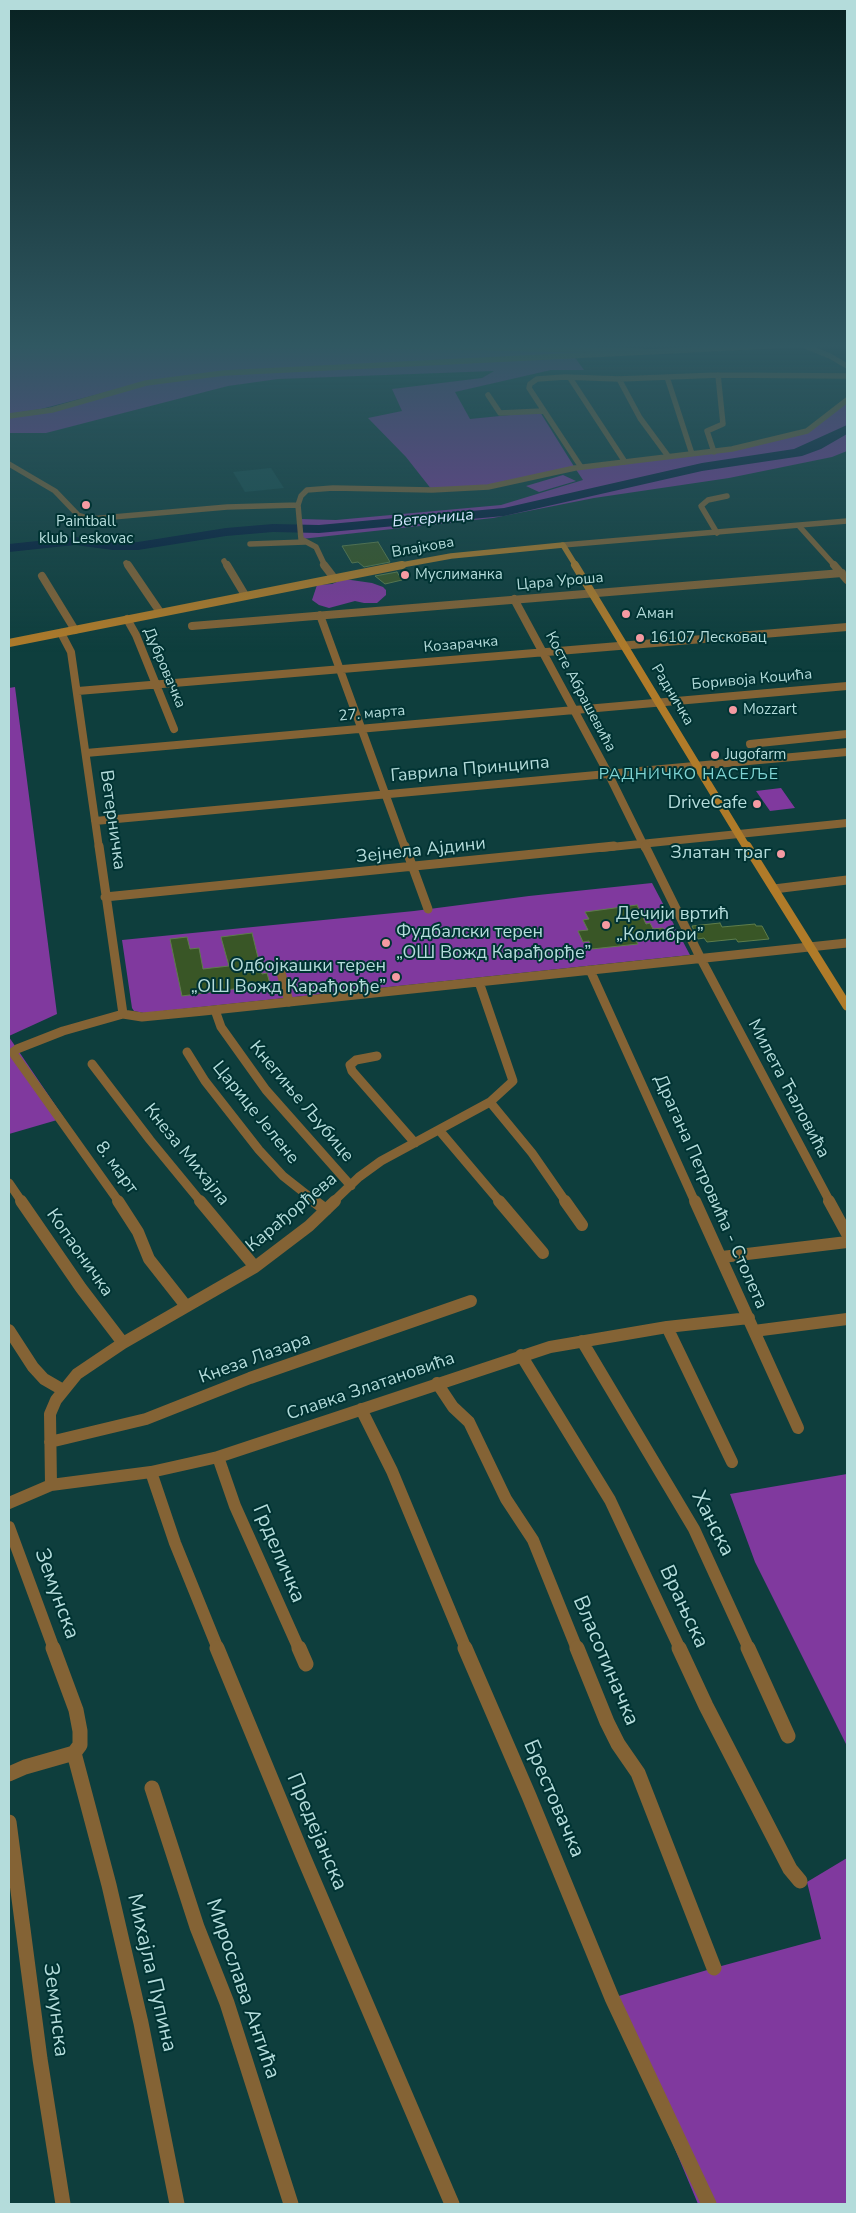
<!DOCTYPE html>
<meta charset="utf-8">
<style>
body{margin:0}
#map{position:relative;width:856px;height:2213px;overflow:hidden;background:#0e3e3d;font-family:"Nunito Sans",sans-serif}
canvas{display:block}
.frame{position:absolute;inset:0;border:10px solid #b4dcdb;pointer-events:none}
</style>
<div id="map">
<canvas width="856" height="2213"></canvas>
<div class="frame"></div>
</div>
<script>
const ctx = document.querySelector('canvas').getContext('2d');
ctx.lineJoin = 'round';
function fillPath(path, color) {
  ctx.fillStyle = color;
  ctx.fill(path, 'evenodd');
}
function poly(rows) {
  const path = new Path2D();
  for (const r of rows) {
    path.moveTo(r[0], r[1]);
    for (let i = 2; i < r.length; i += 2) path.lineTo(r[i], r[i + 1]);
  }
  return path;
}
function strokePath(path, color, width, dash) {
  ctx.strokeStyle = color;
  ctx.lineWidth = width;
  ctx.lineCap = dash ? 'butt' : 'round';
  ctx.setLineDash(dash || []);
  ctx.stroke(path);
}
function drawText(font, color, halo, rows, align = 'center') {
  ctx.font = font + ' "Nunito Sans",sans-serif';
  ctx.lineWidth = 4;
  ctx.setLineDash([]);
  ctx.textBaseline = 'middle';
  ctx.strokeStyle = halo;
  ctx.fillStyle = color;
  for (const [text, x, y, turn = 0] of rows) {
    ctx.save();
    ctx.translate(x, y);
    ctx.rotate((+turn || 0) * Math.PI / 180);
    ctx.textAlign = isNaN(turn) ? turn : align;
    if (halo) ctx.strokeText(text, 0, 0);
    ctx.fillText(text, 0, 0);
    ctx.restore();
  }
}
const built = poly([
 [271,468,284,488,245,492,233,472]
]);
const green = poly([
 [9,343,57,343,60,346,104,343,258,343,555,349,558,343,603,343,574,356,584,370,551,370,455,392,470,419,540,412,575,468,714,452,807,431,847,400,847,451,832,457,729,478,594,498,493,518,301,539,300,519,336,520,501,505,583,480,575,468,509,483,432,490,406,457,368,418,402,411,392,389,482,378,494,371,278,379,228,386,46,433,9,433,9,416,23,415,114,390,41,409,9,414],
 [563,475,576,481,539,492,526,486],
 [344,579,372,583,383,587,386,590,386,595,377,603,364,603,355,601,329,608,319,605,312,600,317,585,332,584],
 [15,687,57,1014,9,1036,9,688],
 [781,788,795,808,770,811,756,791],
 [652,883,690,955,144,1013,134,1011,132,1008,122,940,414,911,529,896],
 [9,1037,64,1118,9,1134],
 [847,1474,847,1746,755,1562,730,1494],
 [847,1858,847,2204,698,2204,612,1998,714,1968,821,1939,807,1882]
]);
const river = poly([
 [847,425,847,434,821,449,802,456,702,471,504,516,319,533,273,532,226,536,138,550,113,550,75,545,9,552,9,544,75,537,113,542,138,542,226,528,273,524,319,525,504,508,702,463,794,449,847,425]
]);
const building = poly([
 [378,542,390,562,364,567,358,562,352,563,342,546,378,542],
 [397,572,402,580,385,584,375,576,397,572],
 [637,905,646,924,650,923,653,929,663,928,668,937,636,941,638,944,592,949,589,941,583,942,578,931,588,930,583,920,589,919,585,912,637,905],
 [720,923,722,927,755,924,756,926,762,926,769,939,738,942,736,939,707,942,704,938,698,939,692,926,720,923],
 [252,933,262,974,267,973,270,984,182,996,170,939,187,937,190,949,199,948,203,969,229,966,221,937,252,933]
]);
const pedestrian = poly([
 [280,969,289,1002]
]);
const minorFar4 = poly([
 [57,343,62,346,104,343],
 [258,343,642,351],
 [800,344,830,356,847,366],
 [733,348,732,346,739,343],
 [667,377,692,454],
 [570,378,625,462],
 [619,379,640,418,668,456],
 [488,395,500,413,543,411],
 [714,452,707,431,723,424,718,375],
 [9,464,55,491,78,515,90,519,227,507,298,505],
 [581,467,529,388,530,384,537,379,565,377,619,379,718,375,847,376],
 [799,526,835,566],
 [717,533,701,506,708,500,727,496],
 [250,544,305,542],
 [224,561,227,566],
 [126,563,128,566],
 [325,566,316,547,301,539,298,505,301,496,307,490,333,488,432,490,488,487,575,468,732,449,807,431,847,400]
]);
const minorFar3 = poly([
 [128,565,160,612],
 [227,565,245,595],
 [324,565,334,578],
 [834,565,847,580],
 [42,576,75,630],
 [514,599,608,773,645,848],
 [320,615,405,848],
 [127,619,136,635,174,729],
 [192,626,842,573],
 [61,633,71,652,99,848],
 [78,691,847,627],
 [750,744,847,734],
 [86,753,847,686],
 [95,821,847,752],
 [601,848,847,823]
]);
const minorFar2 = poly([
 [99,846,123,1014],
 [405,846,428,909],
 [645,846,701,959,830,1202],
 [774,889,847,880],
 [105,897,614,846],
 [590,970,695,1202],
 [215,1010,221,1027,266,1090,351,1186],
 [187,1052,205,1081,259,1150,283,1176,316,1202],
 [377,1056,356,1060,350,1065,352,1071,415,1143],
 [92,1064,150,1140,201,1202],
 [490,1102,532,1153,566,1202],
 [439,1130,500,1202],
 [9,1183,22,1202],
 [119,1202,15,1056,13,1052,17,1049,63,1031,123,1014,142,1017,204,1011,847,943],
 [333,1202,359,1177,381,1161,490,1102,513,1081,479,982]
]);
const minorFar1 = poly([
 [21,1201,81,1288,123,1343],
 [118,1201,138,1232,149,1259,186,1306],
 [200,1201,255,1267],
 [314,1201,326,1210],
 [499,1201,543,1253],
 [565,1201,582,1225],
 [695,1201,798,1428],
 [829,1201,847,1234],
 [722,1257,847,1242],
 [667,1327,732,1462],
 [9,1330,33,1367,44,1379,63,1390],
 [754,1331,847,1319],
 [582,1341,694,1529,749,1649],
 [521,1355,610,1500,680,1649],
 [437,1383,453,1407,469,1422,506,1499,533,1540,577,1649],
 [361,1409,392,1471,466,1649],
 [50,1442,146,1419,250,1378,471,1301],
 [218,1457,235,1506,299,1649],
 [151,1472,175,1543,218,1649],
 [51,1485,50,1414,56,1400,77,1374,123,1343,255,1267,309,1226,335,1201],
 [9,1503,51,1485,151,1472,218,1457,550,1347,667,1327,749,1318],
 [9,1527,54,1649]
]);
const minor = poly([
 [217,1648,303,1856,452,2204],
 [299,1648,306,1664],
 [465,1648,529,1796,612,1998,709,2204],
 [577,1648,607,1722,618,1744,638,1773,714,1968],
 [679,1648,706,1706,790,1869,800,1881],
 [748,1648,788,1736],
 [74,1753,109,1885,141,2023,177,2204],
 [9,1774,25,1767,74,1753,80,1745,80,1731,76,1710,53,1648],
 [152,1788,197,1927,227,2003,291,2204],
 [9,1822,40,2059,63,2204]
]);
const tertiary = poly([
 [9,416,52,410,146,383,224,373,828,343],
 [563,545,847,521]
]);
const secondaryFar2 = poly([
 [396,566,451,556,563,545,576,566]
]);
const secondaryFar1 = poly([
 [575,565,747,848],
 [9,643,402,565]
]);
const secondary = poly([
 [747,846,847,1006]
]);
const markers = [
 [86,505,5,"#f49aa2"],
 [405,575,5,"#f49aa2"],
 [626,614,5,"#f49aa2"],
 [640,638,5,"#f49aa2"],
 [733,710,5,"#f49aa2"],
 [715,755,5,"#f49aa2"],
 [757,804,5,"#f49aa2"],
 [781,854,5,"#f49aa2"],
 [606,925,5,"#f49aa2"],
 [386,943,5,"#f49aa2"],
 [396,977,5,"#f49aa2"]
];
const farPoinames = [
 ["Paintball",86,522,"center"],
 ["klub Leskovac",86,539,"center"],
 ["Муслиманка",415,575],
 ["Аман",636,614],
 ["16107 Лесковац",650,638],
 ["Mozzart",743,710],
 ["Jugofarm",725,755]
];
const farStreetnames = [
 ["Влајкова",423,548,-10],
 ["Цара Уроша",560,582,-5],
 ["Козарачка",461,645,-5],
 ["Дубровачка",164,668,67],
 ["Боривоја Коцића",752,680,-5],
 ["Косте Абрашевића",580,692,62],
 ["Радничка",672,695,59],
 ["27. марта",372,714,-5]
];
const farWaternames = [
 ["Ветерница",433,519,-5]
];
const farQuarternames = [
 ["РАДНИЧКО НАСЕЉЕ",689,775]
];
const streetNames = [
 ["Гаврила Принципа",470,770,-5],
 ["Ветерничка",112,820,82],
 ["Зејнела Ајдини",421,851,-6],
 ["Милета Ћаловића",788,1089,62],
 ["Кнегиње Љубице",301,1102,50],
 ["Царице Јелене",255,1113,51],
 ["Кнеза Михајла",186,1155,51],
 ["8. март",116,1168,54],
 ["Драгана Петровића - Столета",710,1192,66],
 ["Карађорђева",292,1213,-40],
 ["Копаоничка",79,1253,55],
 ["Кнеза Лазара",255,1359,-20],
 ["Славка Златановића",371,1387,-19]
];
const poiNames = [
 ["DriveCafe",747,804],
 ["Златан траг",771,854],
 ["Дечији вртић",616,915,"left"],
 ["„Колибри”",616,936,"left"],
 ["Фудбалски терен",396,933,"left"],
 ["„ОШ Вожд Карађорђе”",396,954,"left"],
 ["Одбојкашки терен",386,967],
 ["„ОШ Вожд Карађорђе”",386,988]
];
const nearStreetnames = [
 ["Ханска",712,1524,63],
 ["Грделичка",278,1554,67],
 ["Земунска",56,1594,70],
 ["Врањска",683,1607,65],
 ["Власотиначка",605,1661,67],
 ["Брестовачка",553,1799,67],
 ["Предејанска",316,1832,67],
 ["Михајла Пупина",151,1973,77],
 ["Мирослава Антића",242,1989,71],
 ["Земунска",55,2010,83]
];
fillPath(built, '#154c4c');
fillPath(green, '#80399e');
fillPath(river, '#041e3d');
fillPath(building, '#395626');
strokePath(building, '#5e7d4b', 1);
strokePath(pedestrian, '#846335', 9);
strokePath(minorFar4, '#846335', 5.5);
strokePath(minorFar3, '#846335', 8);
strokePath(minorFar2, '#846335', 9);
strokePath(minorFar1, '#846335', 12);
strokePath(minor, '#846335', 15);
strokePath(tertiary, '#846335', 5.5);
strokePath(secondaryFar2, '#b07b29', 5.5);
strokePath(secondaryFar1, '#b07b29', 8);
strokePath(secondary, '#b07b29', 9);
const sky = ctx.createLinearGradient(0, 0, 0, 653);
sky.addColorStop(0, '#082222');
sky.addColorStop(0.53, '#305862');
sky.addColorStop(1, '#30586200');
ctx.fillStyle = sky;
ctx.fillRect(0, 0, 856, 653);
for (const [x, y, r, color] of markers) {
  const dot = new Path2D();
  dot.arc(x, y, r, 0, 2 * Math.PI);
  ctx.fillStyle = color;
  ctx.fill(dot);
  strokePath(dot, '#033', 2);
}
drawText('15px', '#b4dcdb', '#033', farPoinames, 'left');
drawText('15px', '#b4dcdb', '#033', farStreetnames);
drawText('italic 16px', '#d1e5fd', '#033', farWaternames);
ctx.letterSpacing = '1px';
drawText('16px', '#7fd4d3', '#033', farQuarternames);
ctx.letterSpacing = '0px';
drawText('18px', '#b4dcdb', '#033', streetNames);
drawText('18px', '#b4dcdb', '#033', poiNames, 'right');
drawText('21px', '#b4dcdb', '#033', nearStreetnames);
</script>
